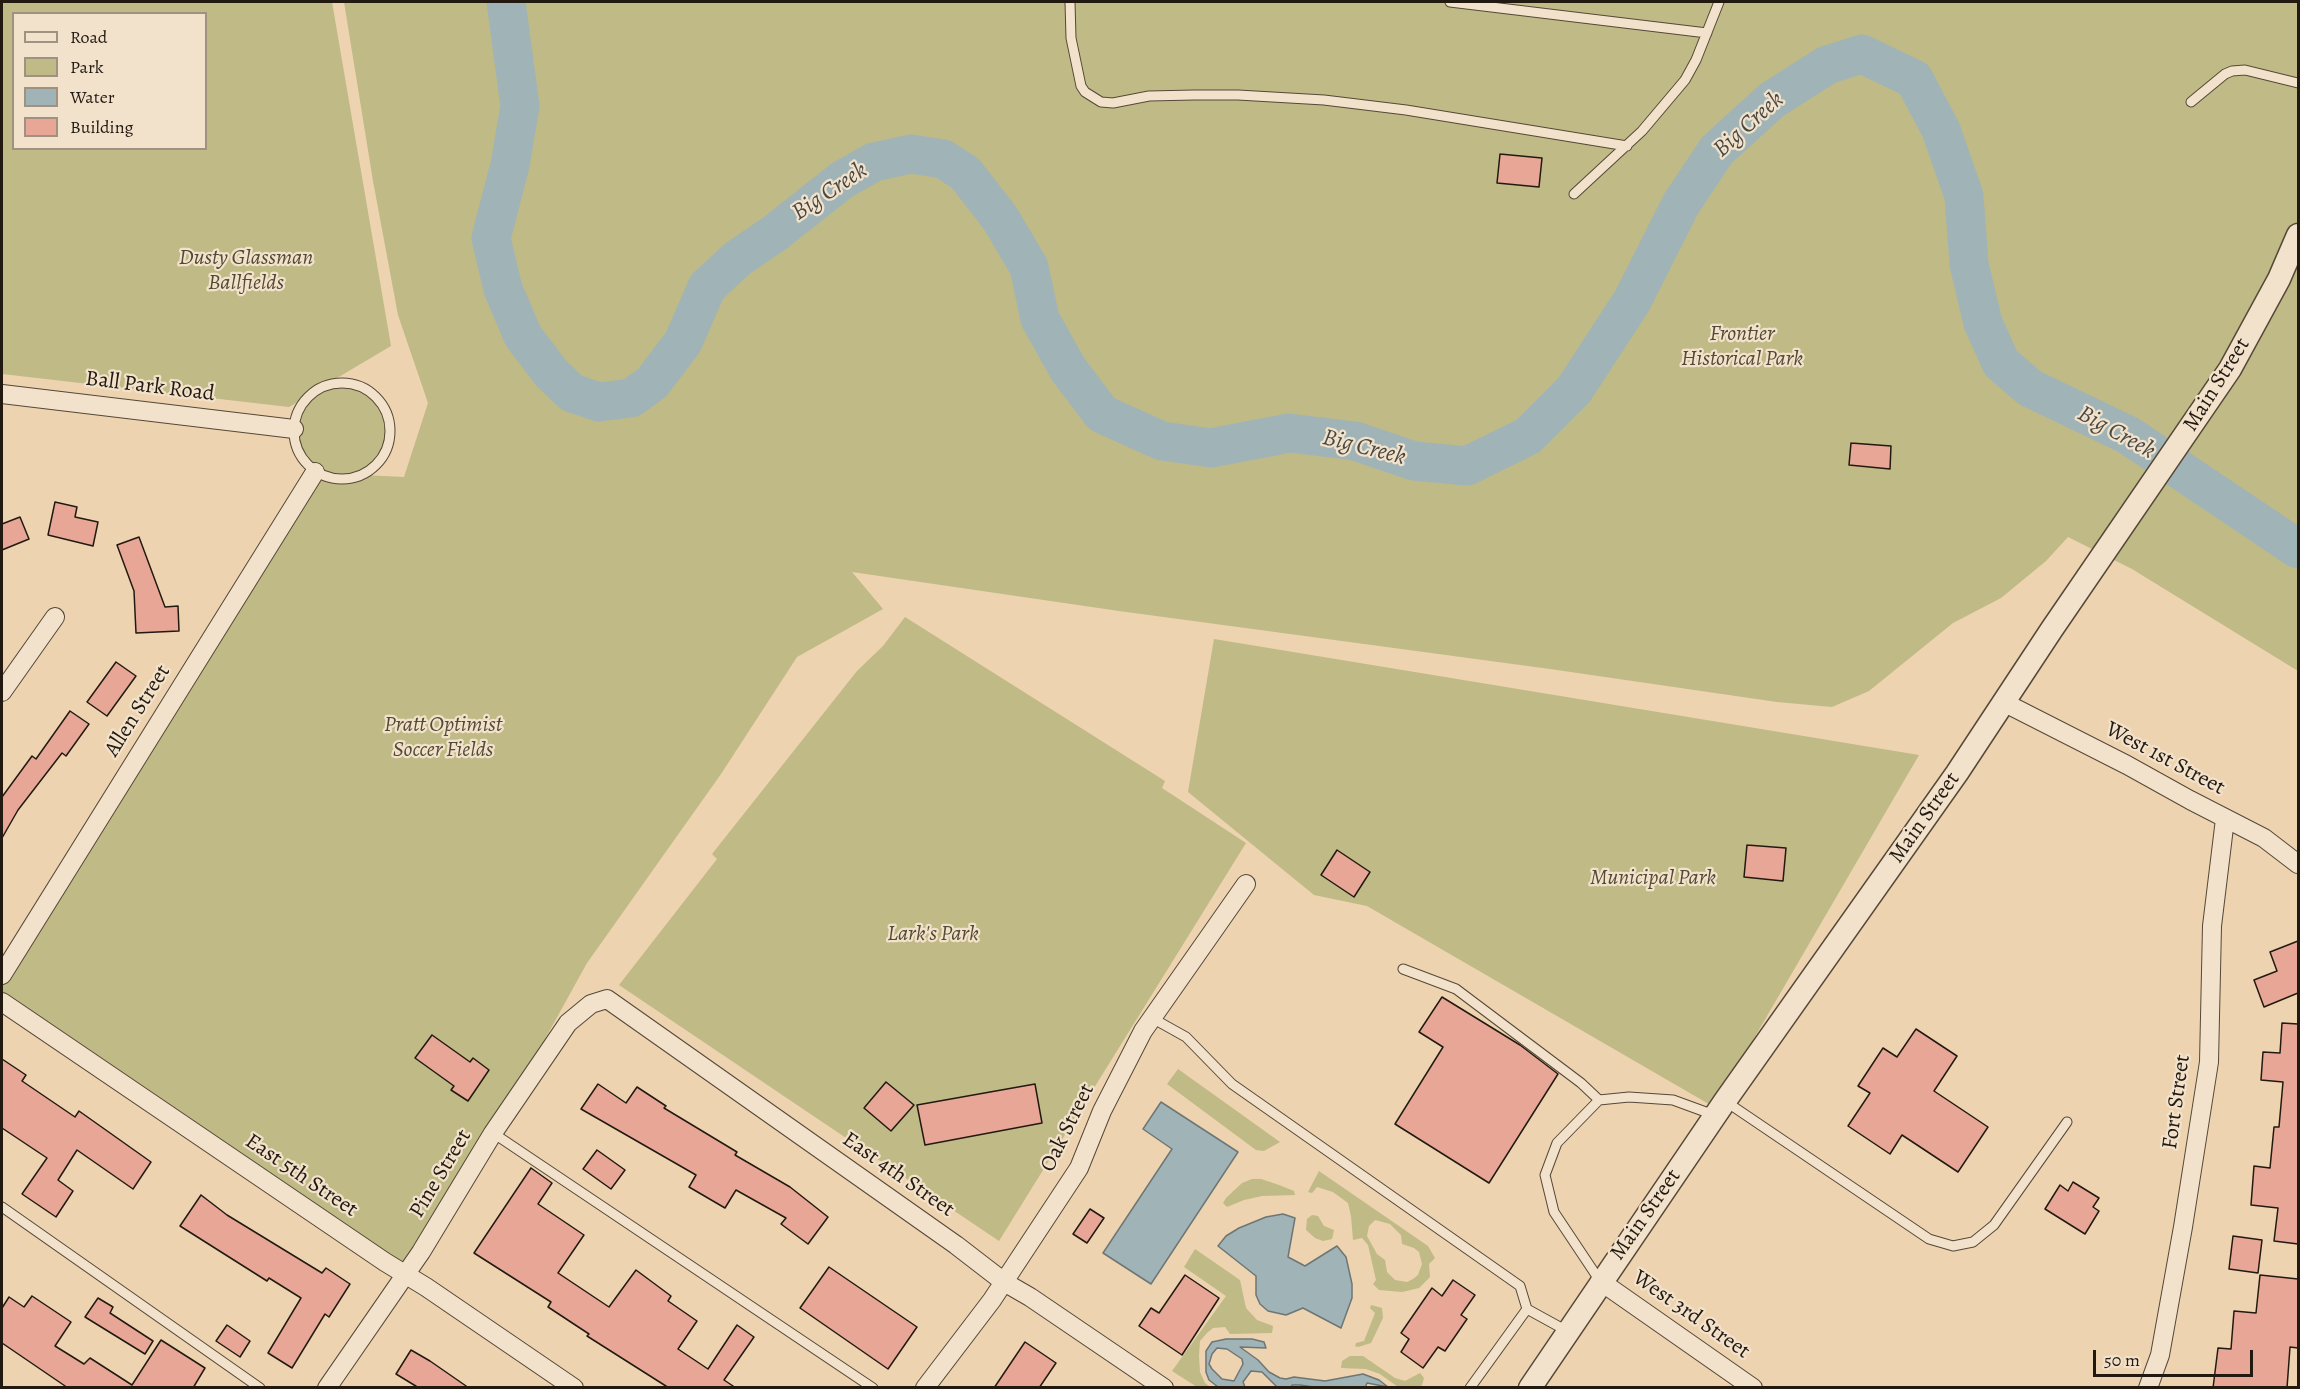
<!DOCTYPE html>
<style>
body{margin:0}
#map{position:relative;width:2300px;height:1389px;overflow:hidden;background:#edd3af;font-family:Alegreya,serif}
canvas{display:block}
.frame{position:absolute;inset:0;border:3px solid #221a11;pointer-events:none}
.legend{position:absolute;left:12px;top:12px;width:195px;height:138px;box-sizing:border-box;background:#f3e2cb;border:2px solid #9f9281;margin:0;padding:8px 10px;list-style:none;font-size:18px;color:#221a11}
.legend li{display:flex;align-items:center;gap:12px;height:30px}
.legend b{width:30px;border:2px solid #9f9281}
.scale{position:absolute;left:2093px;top:1350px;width:160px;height:27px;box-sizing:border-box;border:3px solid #221a11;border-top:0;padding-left:8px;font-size:18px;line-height:21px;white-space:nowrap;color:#221a11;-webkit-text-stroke:4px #f3e2cb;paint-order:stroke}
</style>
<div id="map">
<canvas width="2300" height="1389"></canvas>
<div class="frame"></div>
<ul class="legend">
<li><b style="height:8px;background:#f3e2cb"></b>Road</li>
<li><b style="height:16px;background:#bfba86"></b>Park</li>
<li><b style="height:16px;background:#a0b4b7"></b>Water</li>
<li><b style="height:16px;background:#e7a696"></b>Building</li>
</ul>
<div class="scale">50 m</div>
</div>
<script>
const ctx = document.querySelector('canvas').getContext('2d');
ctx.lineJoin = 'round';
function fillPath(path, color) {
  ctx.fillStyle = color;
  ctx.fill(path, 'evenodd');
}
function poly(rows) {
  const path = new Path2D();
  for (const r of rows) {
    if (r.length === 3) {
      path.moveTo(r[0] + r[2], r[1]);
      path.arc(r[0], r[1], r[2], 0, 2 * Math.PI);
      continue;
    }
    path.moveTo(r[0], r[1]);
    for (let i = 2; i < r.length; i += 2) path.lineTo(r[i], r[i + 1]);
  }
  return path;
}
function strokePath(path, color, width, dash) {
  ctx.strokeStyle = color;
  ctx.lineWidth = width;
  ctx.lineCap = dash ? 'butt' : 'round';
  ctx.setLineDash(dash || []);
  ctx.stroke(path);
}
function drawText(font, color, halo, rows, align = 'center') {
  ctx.font = font + ' Alegreya,serif';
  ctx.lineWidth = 4.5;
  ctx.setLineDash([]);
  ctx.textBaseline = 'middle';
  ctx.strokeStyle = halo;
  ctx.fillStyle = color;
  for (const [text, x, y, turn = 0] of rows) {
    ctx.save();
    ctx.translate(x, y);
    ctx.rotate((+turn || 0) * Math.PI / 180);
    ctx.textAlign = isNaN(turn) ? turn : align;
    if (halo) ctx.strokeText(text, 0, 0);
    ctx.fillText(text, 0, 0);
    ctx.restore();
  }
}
const green = poly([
 [2,2,332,2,391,346,320,388,333,384,349,384,364,389,376,398,385,411,389,427,388,443,382,457,373,467,362,475,404,477,428,403,398,315,373,181,344,2,2298,2,2298,671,2132,569,2068,537,2046,561,2001,598,1953,623,1869,691,1832,707,1777,702,1550,669,1119,611,852,572,883,609,797,657,721,774,587,963,493,1133,405,1275,2,1002,2,975,310,467,301,456,295,443,294,429,297,413,305,400,314,393,289,407,2,374],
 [14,14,206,14,206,148,14,148],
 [905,617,1165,781,1162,788,1246,843,999,1241,619,985,717,859,712,854,857,671,883,646],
 [1214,639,1919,755,1714,1107,1367,906,1314,895,1188,792],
 [1178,1069,1280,1142,1264,1151,1256,1150,1167,1084],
 [1319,1171,1428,1246,1435,1258,1429,1264,1430,1277,1419,1288,1402,1292,1379,1290,1373,1284,1376,1280,1368,1245,1362,1238,1353,1240,1351,1216,1348,1203,1333,1192,1317,1187,1312,1193,1308,1192],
 [1375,1220,1390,1224,1401,1235,1402,1244,1414,1248,1419,1252,1422,1264,1418,1275,1413,1279,1407,1282,1395,1280,1387,1272,1385,1260,1377,1254,1367,1236,1369,1226],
 [1252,1179,1261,1179,1279,1185,1294,1191,1295,1195,1262,1196,1244,1200,1227,1207,1223,1203,1226,1198,1242,1183],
 [1312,1215,1318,1216,1324,1226,1334,1230,1332,1239,1323,1241,1315,1238,1306,1230,1307,1219],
 [1195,1249,1240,1280,1246,1308,1257,1320,1273,1326,1272,1333,1230,1334,1225,1327,1213,1328,1207,1333,1200,1341,1199,1356,1200,1372,1205,1383,1210,1387,1197,1387,1172,1371,1226,1296,1184,1267],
 [1371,1305,1382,1308,1383,1318,1371,1343,1358,1347,1355,1346,1356,1343,1364,1341,1375,1313,1370,1308],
 [1350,1356,1363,1356,1395,1378,1405,1381,1420,1373,1424,1378,1422,1385,1420,1387,1398,1387,1380,1374,1366,1369,1341,1368,1342,1361]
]);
const water = poly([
 [1161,1102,1238,1152,1151,1284,1103,1253,1172,1149,1143,1129,1161,1102],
 [1283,1214,1295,1218,1288,1257,1305,1266,1337,1246,1346,1257,1352,1284,1352,1298,1341,1328,1303,1308,1286,1315,1268,1311,1260,1304,1256,1295,1256,1276,1218,1246,1226,1236,1239,1228,1266,1217,1283,1214],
 [1226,1339,1252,1339,1264,1342,1266,1348,1240,1347,1258,1360,1269,1372,1280,1378,1286,1379,1294,1377,1325,1381,1363,1374,1379,1380,1388,1387,1367,1383,1365,1388,1320,1388,1300,1385,1292,1385,1291,1387,1277,1387,1262,1372,1251,1371,1243,1382,1245,1387,1218,1387,1209,1380,1206,1372,1206,1351,1212,1342,1226,1339],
 [1217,1348,1227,1349,1242,1359,1243,1364,1234,1381,1222,1379,1212,1369,1209,1364,1212,1354,1217,1348]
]);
const river = poly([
 [506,2,520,106,510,165,491,238,503,289,523,336,551,373,572,393,599,402,631,398,652,383,683,342,707,287,737,259,775,233,842,180,874,162,911,154,943,159,965,173,1000,218,1029,267,1040,319,1068,369,1102,414,1162,441,1211,448,1289,433,1355,441,1414,461,1467,466,1528,436,1574,390,1632,301,1681,204,1717,150,1772,100,1827,65,1862,54,1914,79,1941,130,1964,196,1969,264,1983,323,2001,363,2030,388,2128,435,2298,549]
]);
const building = poly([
 [1500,154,1542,158,1539,187,1497,183,1500,154],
 [1851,443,1891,446,1890,469,1849,465,1851,443],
 [55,502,77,507,75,517,98,522,93,546,48,535,55,502],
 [20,517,29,539,2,550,2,524,20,517],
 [139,537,165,607,178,606,179,631,136,633,134,591,117,545,139,537],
 [116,662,136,676,107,716,87,702,116,662],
 [70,711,89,724,66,756,62,753,18,810,2,838,2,797,32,756,36,759,70,711],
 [1747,845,1786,848,1783,881,1744,877,1747,845],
 [1337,850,1370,872,1354,897,1321,875,1337,850],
 [2298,941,2298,993,2264,1007,2254,980,2277,971,2270,952,2298,941],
 [1442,997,1520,1045,1558,1074,1489,1183,1395,1124,1443,1047,1419,1032,1442,997],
 [2282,1023,2298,1024,2298,1244,2274,1241,2278,1208,2251,1205,2254,1166,2270,1168,2274,1127,2279,1127,2283,1082,2261,1080,2263,1052,2280,1053,2282,1023],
 [1916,1029,1957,1056,1934,1091,1988,1127,1958,1172,1902,1135,1890,1154,1848,1126,1870,1093,1858,1086,1883,1048,1897,1057,1916,1029],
 [432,1035,470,1062,473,1058,489,1070,468,1101,451,1090,454,1086,415,1058,432,1035],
 [2,1059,26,1075,22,1081,75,1117,79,1111,151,1162,133,1189,77,1150,58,1180,73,1191,56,1217,22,1194,47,1158,2,1128,2,1059],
 [886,1082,914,1105,891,1131,864,1108,886,1082],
 [598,1084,626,1103,637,1087,666,1106,664,1108,737,1152,735,1155,790,1187,828,1217,808,1244,781,1224,786,1218,736,1190,725,1208,689,1187,696,1175,581,1109,598,1084],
 [1035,1084,1042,1123,925,1145,917,1105,1035,1084],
 [597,1150,625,1170,611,1189,583,1169,597,1150],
 [531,1168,552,1183,538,1204,584,1235,558,1273,609,1307,636,1270,671,1296,668,1301,697,1321,678,1349,708,1369,737,1325,754,1337,724,1380,736,1388,669,1388,587,1336,589,1334,548,1307,551,1302,474,1253,531,1168],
 [2073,1182,2099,1198,2093,1207,2099,1211,2085,1234,2045,1209,2060,1185,2068,1191,2073,1182],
 [201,1195,227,1215,322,1273,326,1268,350,1284,329,1317,325,1314,292,1368,268,1353,301,1298,269,1278,267,1281,180,1226,201,1195],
 [1090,1209,1104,1218,1087,1243,1073,1234,1090,1209],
 [2233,1236,2262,1240,2258,1273,2229,1269,2233,1236],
 [829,1267,917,1327,888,1369,800,1308,829,1267],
 [1185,1275,1219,1298,1182,1355,1139,1326,1151,1308,1159,1313,1185,1275],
 [2260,1275,2298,1279,2298,1348,2290,1347,2287,1388,2213,1388,2218,1348,2231,1349,2234,1311,2256,1313,2260,1275],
 [1453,1280,1475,1295,1461,1315,1467,1319,1445,1351,1438,1347,1423,1368,1401,1352,1409,1339,1401,1333,1432,1288,1442,1296,1453,1280],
 [32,1296,71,1322,55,1346,84,1364,90,1358,132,1385,161,1340,205,1368,193,1388,68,1388,2,1343,2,1308,9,1297,24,1307,32,1296],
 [98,1298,113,1307,110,1313,153,1341,145,1354,85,1317,98,1298],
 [227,1325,250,1341,240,1357,216,1341,227,1325],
 [1025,1342,1056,1363,1039,1388,994,1388,1025,1342],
 [411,1350,430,1361,469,1388,419,1388,396,1374,411,1350]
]);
const service = poly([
 [1070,2,1071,38,1081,86,1085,92,1101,102,1113,103,1149,96,1194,95,1238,95,1324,100,1406,110,1627,146],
 [1450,2,1707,33],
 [2191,102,2225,74,2232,71,2245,70,2298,83],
 [1574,194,1642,131,1685,80,1696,60,1719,2],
 [342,431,48],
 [1403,969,1456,989,1581,1083,1599,1100,1629,1097,1673,1100,1714,1115],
 [1152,1018,1186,1037,1232,1084,1520,1286,1527,1309,1567,1331],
 [1599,1100,1557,1143,1545,1175,1554,1212,1600,1281],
 [1725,1101,1929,1239,1953,1246,1973,1242,1994,1225,2067,1122],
 [493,1133,873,1388],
 [2,1207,260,1388],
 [1470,1388,1527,1309]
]);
const minor = poly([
 [2,394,294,429],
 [2,692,55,617],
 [2005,703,2127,765,2190,800,2264,838,2298,864],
 [2,975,315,472],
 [2,1002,385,1262,426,1287,574,1388],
 [1600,1281,1753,1388],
 [327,1388,421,1252,493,1133,568,1023,591,1004,607,999,956,1245,1004,1282,1030,1297,1164,1388],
 [925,1388,992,1300,1079,1168,1102,1111,1143,1031,1246,884],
 [2148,1388,2160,1355,2183,1227,2209,1062,2212,926,2225,819]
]);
const tertiary = poly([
 [1530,1388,1725,1101,1957,773,2052,629,2230,369,2279,279,2298,235]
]);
const parkNames = [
 ["Dusty Glassman",246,259],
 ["Ballfields",246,284],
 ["Frontier",1742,335],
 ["Historical Park",1742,360],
 ["Pratt Optimist",443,726],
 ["Soccer Fields",443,751],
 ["Municipal Park",1653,879],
 ["Lark's Park",933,935]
];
const streetNames = [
 ["Main Street",2217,385,-58],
 ["Ball Park Road",150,387,7],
 ["Allen Street",138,711,-58],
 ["West 1st Street",2165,759,28],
 ["Main Street",1925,818,-55],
 ["Fort Street",2177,1102,-82],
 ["Oak Street",1068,1128,-64],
 ["Pine Street",441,1174,-59],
 ["East 4th Street",898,1175,35],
 ["East 5th Street",301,1176,34],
 ["Main Street",1646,1215,-55],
 ["West 3rd Street",1691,1315,35]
];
const waterNames = [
 ["Big Creek",1749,125,-42],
 ["Big Creek",830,192,-34],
 ["Big Creek",2116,433,29],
 ["Big Creek",1364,448,14]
];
fillPath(green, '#bfba86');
fillPath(water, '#a0b4b7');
strokePath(water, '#6e7675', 1.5);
strokePath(river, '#a0b4b7', 39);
fillPath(building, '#e7a696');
strokePath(building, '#221a11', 1.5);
strokePath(service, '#554838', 11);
strokePath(minor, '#554838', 20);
strokePath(tertiary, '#554838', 25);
strokePath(service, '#f3e2cb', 9);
strokePath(minor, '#f3e2cb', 18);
strokePath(tertiary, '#f3e2cb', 22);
drawText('italic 22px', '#514a34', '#f3e2cb', parkNames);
drawText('22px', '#221a11', '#f3e2cb', streetNames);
drawText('italic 24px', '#484843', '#f3e2cb', waterNames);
</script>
